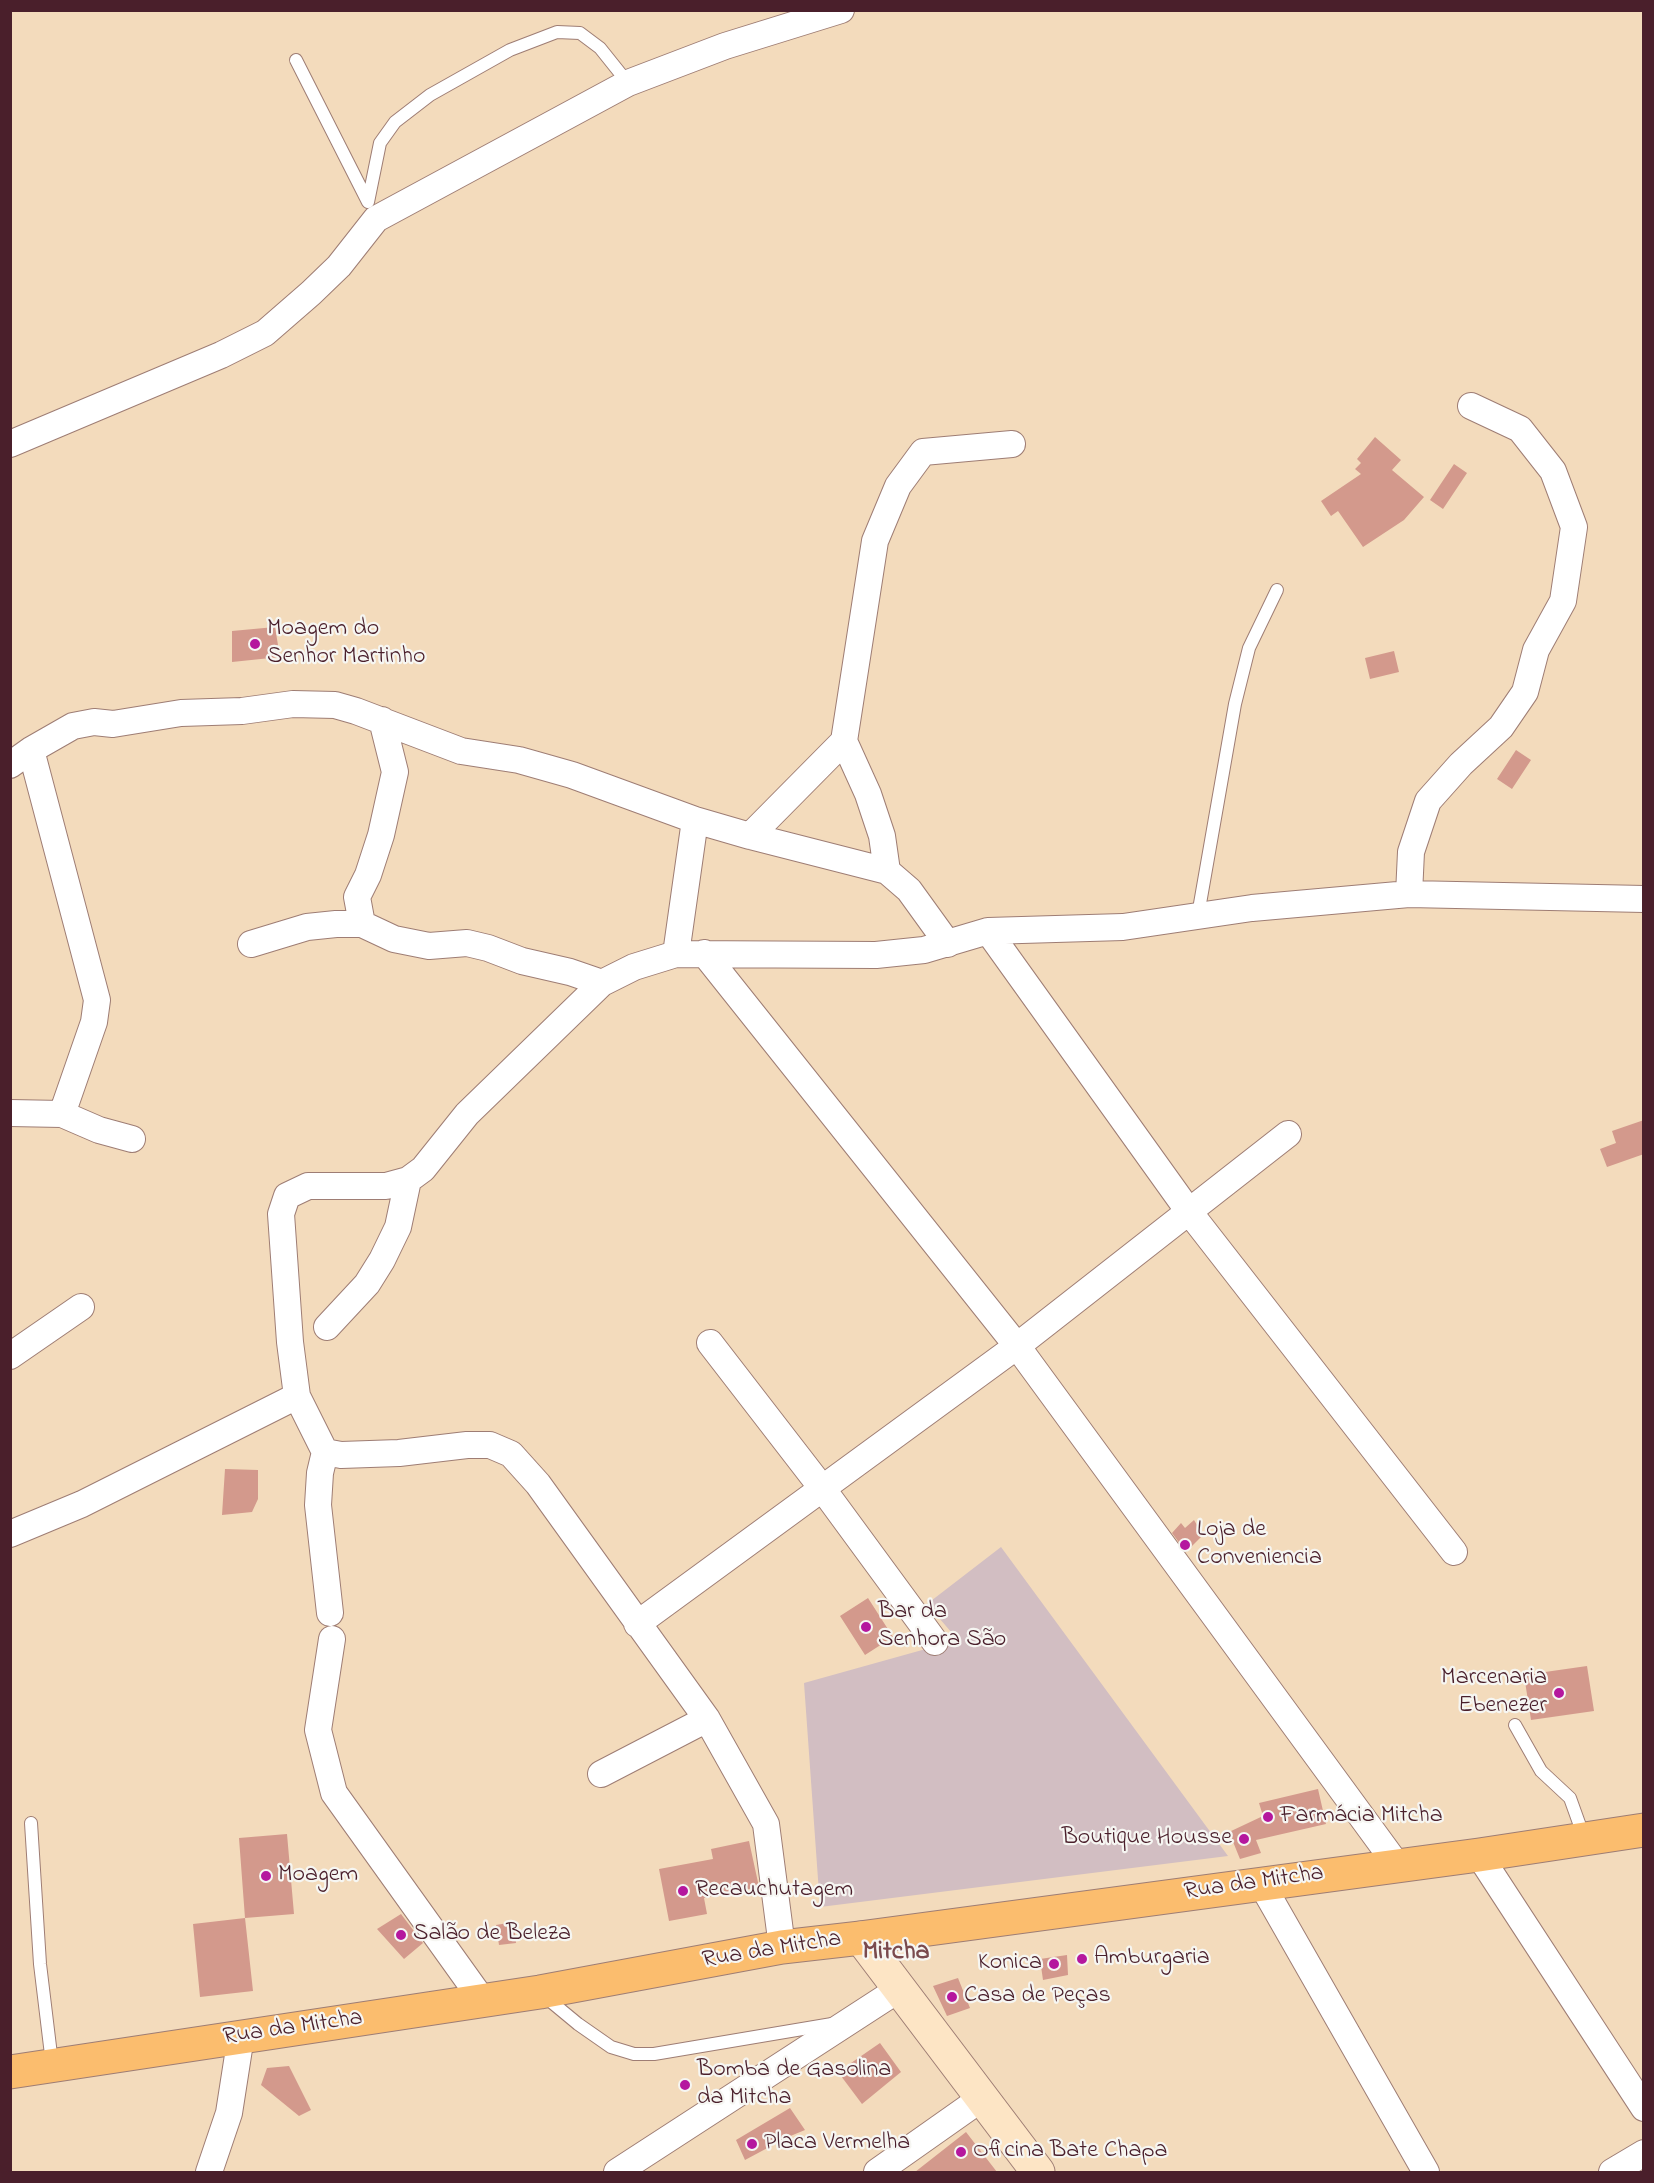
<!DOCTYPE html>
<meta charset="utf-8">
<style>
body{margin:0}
#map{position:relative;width:1654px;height:2183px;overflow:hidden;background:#f3dbbc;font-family:"Indie Flower",sans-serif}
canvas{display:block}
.frame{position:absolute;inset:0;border:12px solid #4a1f2b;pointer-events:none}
</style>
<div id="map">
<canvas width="1654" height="2183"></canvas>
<div class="frame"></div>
</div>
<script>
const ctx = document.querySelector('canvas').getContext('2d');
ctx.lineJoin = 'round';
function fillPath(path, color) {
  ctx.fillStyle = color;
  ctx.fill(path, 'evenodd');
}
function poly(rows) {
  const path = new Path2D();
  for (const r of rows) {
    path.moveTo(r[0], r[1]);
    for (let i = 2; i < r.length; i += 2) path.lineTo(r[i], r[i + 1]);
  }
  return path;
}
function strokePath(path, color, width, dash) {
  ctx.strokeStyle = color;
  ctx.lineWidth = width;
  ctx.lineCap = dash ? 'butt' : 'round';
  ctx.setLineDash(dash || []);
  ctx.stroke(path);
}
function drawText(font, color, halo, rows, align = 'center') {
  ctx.font = font + ' "Indie Flower",sans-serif';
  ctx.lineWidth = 4.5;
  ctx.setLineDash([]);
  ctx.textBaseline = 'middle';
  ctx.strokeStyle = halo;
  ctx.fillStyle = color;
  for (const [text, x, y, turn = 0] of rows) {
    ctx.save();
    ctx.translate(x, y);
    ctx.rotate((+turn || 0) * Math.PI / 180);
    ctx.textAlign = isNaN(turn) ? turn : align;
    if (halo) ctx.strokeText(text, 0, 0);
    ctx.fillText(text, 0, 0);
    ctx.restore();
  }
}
const industrial = poly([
 [1001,1547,1228,1856,820,1907,804,1683,958,1640,927,1604]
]);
const building = poly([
 [1375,437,1401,460,1392,470,1424,497,1404,520,1363,547,1338,511,1331,516,1321,501,1361,474,1355,469,1361,463,1357,459],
 [1454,464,1467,473,1443,509,1430,500],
 [275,627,280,657,232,662,232,631],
 [1394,651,1399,672,1370,679,1365,658],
 [1516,750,1531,760,1512,789,1497,779],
 [1644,1120,1644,1154,1607,1167,1600,1149,1616,1143,1612,1131],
 [225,1469,258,1470,258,1499,252,1512,222,1515],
 [1194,1520,1203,1535,1186,1552,1172,1533,1181,1523,1185,1528],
 [868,1598,893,1637,865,1655,840,1616],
 [1587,1666,1594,1711,1531,1720,1524,1675],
 [1318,1789,1326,1824,1256,1840,1261,1853,1240,1859,1229,1832,1263,1816,1259,1803],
 [287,1834,294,1914,245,1918,239,1838],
 [749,1841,759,1887,704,1898,707,1914,669,1921,659,1869,713,1859,711,1849],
 [401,1914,423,1943,404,1959,377,1929],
 [245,1918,253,1991,200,1997,193,1924],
 [514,1922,516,1943,499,1945,496,1925],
 [1067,1955,1068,1975,1043,1980,1040,1959],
 [958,1978,970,2008,947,2016,933,1986],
 [880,2043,901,2072,862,2104,838,2072],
 [289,2066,311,2110,299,2116,261,2085,267,2068],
 [790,2108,805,2130,788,2137,745,2160,736,2140],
 [966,2132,997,2172,915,2172]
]);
const lane = poly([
 [296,60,368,202],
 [368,202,380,143,395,122,430,95,510,50,557,32,580,33,600,48,628,83],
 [1198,915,1235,704,1249,648,1277,590],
 [1515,1725,1541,1771,1570,1798,1584,1837],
 [31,1823,40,1964,52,2063],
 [543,1995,578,2024,611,2047,634,2054,654,2054,832,2024]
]);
const street = poly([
 [10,444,221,355,265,333,311,293,339,266,376,219,628,83,725,46,841,10],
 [382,720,395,772,381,835,368,875,357,897,362,924,394,939,429,946,467,943,488,948,522,961,570,972,602,983],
 [31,750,97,1000,94,1022,62,1114],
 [10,765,31,750,73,726,94,722,113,724,181,713,242,711,293,704,335,705,356,711,461,751,519,760,572,775,695,820,750,836,887,871,909,890,948,944],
 [750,836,844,741],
 [887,871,882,836,868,794,844,741,875,541,898,486,923,452,1012,444],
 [1409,894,1411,852,1428,801,1461,764,1501,727,1525,692,1536,650,1563,601,1574,527,1553,471,1520,429,1471,406],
 [988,931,1190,1213,1454,1552],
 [251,944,307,927,336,924,362,924],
 [704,953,1017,1346,1397,1865],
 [676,954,695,820],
 [10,1113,62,1114,99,1130,132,1139],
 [327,1327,367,1284,382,1260,398,1227,408,1180],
 [710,1343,822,1488,935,1642],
 [10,1356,81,1307],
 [325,1452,320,1473,318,1505,330,1613],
 [10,1534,82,1504,297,1396],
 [637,1624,1017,1346,1288,1134],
 [332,1639,318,1730,334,1793,483,2001],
 [601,1774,707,1719],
 [1479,1855,1644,2108],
 [1261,1883,1426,2172],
 [782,1947,766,1824,707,1719,538,1484,511,1454,490,1445,467,1445,399,1453,341,1455,325,1452,297,1396,290,1342,281,1214,287,1196,308,1186,386,1186,408,1180,423,1169,467,1114,602,983,634,967,676,954,876,955,924,950,988,931,1123,927,1252,908,1409,894,1644,899],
 [209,2172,229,2113,241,2036],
 [617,2172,899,1989],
 [877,2172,982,2098],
 [1612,2172,1644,2153]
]);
const secondary = poly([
 [861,1938,1038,2172]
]);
const primary = poly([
 [10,2072,540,1992,782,1947,861,1938,1479,1855,1644,1830]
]);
const markers = [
 [255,644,6,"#b5179e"],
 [1185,1545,6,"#b5179e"],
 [866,1627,6,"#b5179e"],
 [1559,1693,6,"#b5179e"],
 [1268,1817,6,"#b5179e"],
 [1244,1839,6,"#b5179e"],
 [266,1876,6,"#b5179e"],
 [683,1891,6,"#b5179e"],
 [401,1935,6,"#b5179e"],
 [1082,1959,6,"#b5179e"],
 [1054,1964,6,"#b5179e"],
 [952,1997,6,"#b5179e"],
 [685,2085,6,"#b5179e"],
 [752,2144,6,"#b5179e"],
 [961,2152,6,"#b5179e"]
];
const poiNames = [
 ["Moagem do",267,630],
 ["Senhor Martinho",267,658],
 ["Loja de",1197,1531],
 ["Conveniencia",1197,1559],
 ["Bar da",878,1613],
 ["Senhora São",878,1641],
 ["Marcenaria",1547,1679,"right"],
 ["Ebenezer",1547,1707,"right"],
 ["Farmácia Mitcha",1280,1817],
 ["Boutique Housse",1232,1839,"right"],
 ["Moagem",278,1876],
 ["Recauchutagem",695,1891],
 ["Salão de Beleza",413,1935],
 ["Amburgaria",1094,1959],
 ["Konica",1042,1964,"right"],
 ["Casa de Peças",964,1997],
 ["Bomba de Gasolina",697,2071],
 ["da Mitcha",697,2099],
 ["Placa Vermelha",764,2144],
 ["Oficina Bate Chapa",973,2152]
];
const streetNames = [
 ["Rua da Mitcha",1254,1884,-8],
 ["Rua da Mitcha",772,1951,-9],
 ["Rua da Mitcha",293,2029,-8]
];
const neighbourhoodNames = [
 ["Mitcha",896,1954]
];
fillPath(industrial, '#d2bec2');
fillPath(building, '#d3998c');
strokePath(lane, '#9e7d74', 14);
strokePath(street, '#9e7d74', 28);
strokePath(secondary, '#9e7d74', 35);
strokePath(primary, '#9e7d74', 35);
strokePath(lane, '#fff', 12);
strokePath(street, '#fff', 26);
strokePath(secondary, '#fde5c5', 33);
strokePath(primary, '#fbbd6e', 33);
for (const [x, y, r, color] of markers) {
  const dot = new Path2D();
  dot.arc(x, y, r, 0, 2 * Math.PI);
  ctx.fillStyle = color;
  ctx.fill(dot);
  strokePath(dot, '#f6f6f2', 2);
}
drawText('24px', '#4a1f2b', '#f6f6f2', poiNames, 'left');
drawText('24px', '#4a1f2b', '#f6f6f2', streetNames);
drawText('bold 26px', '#7a4a4d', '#f6f6f2', neighbourhoodNames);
</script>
